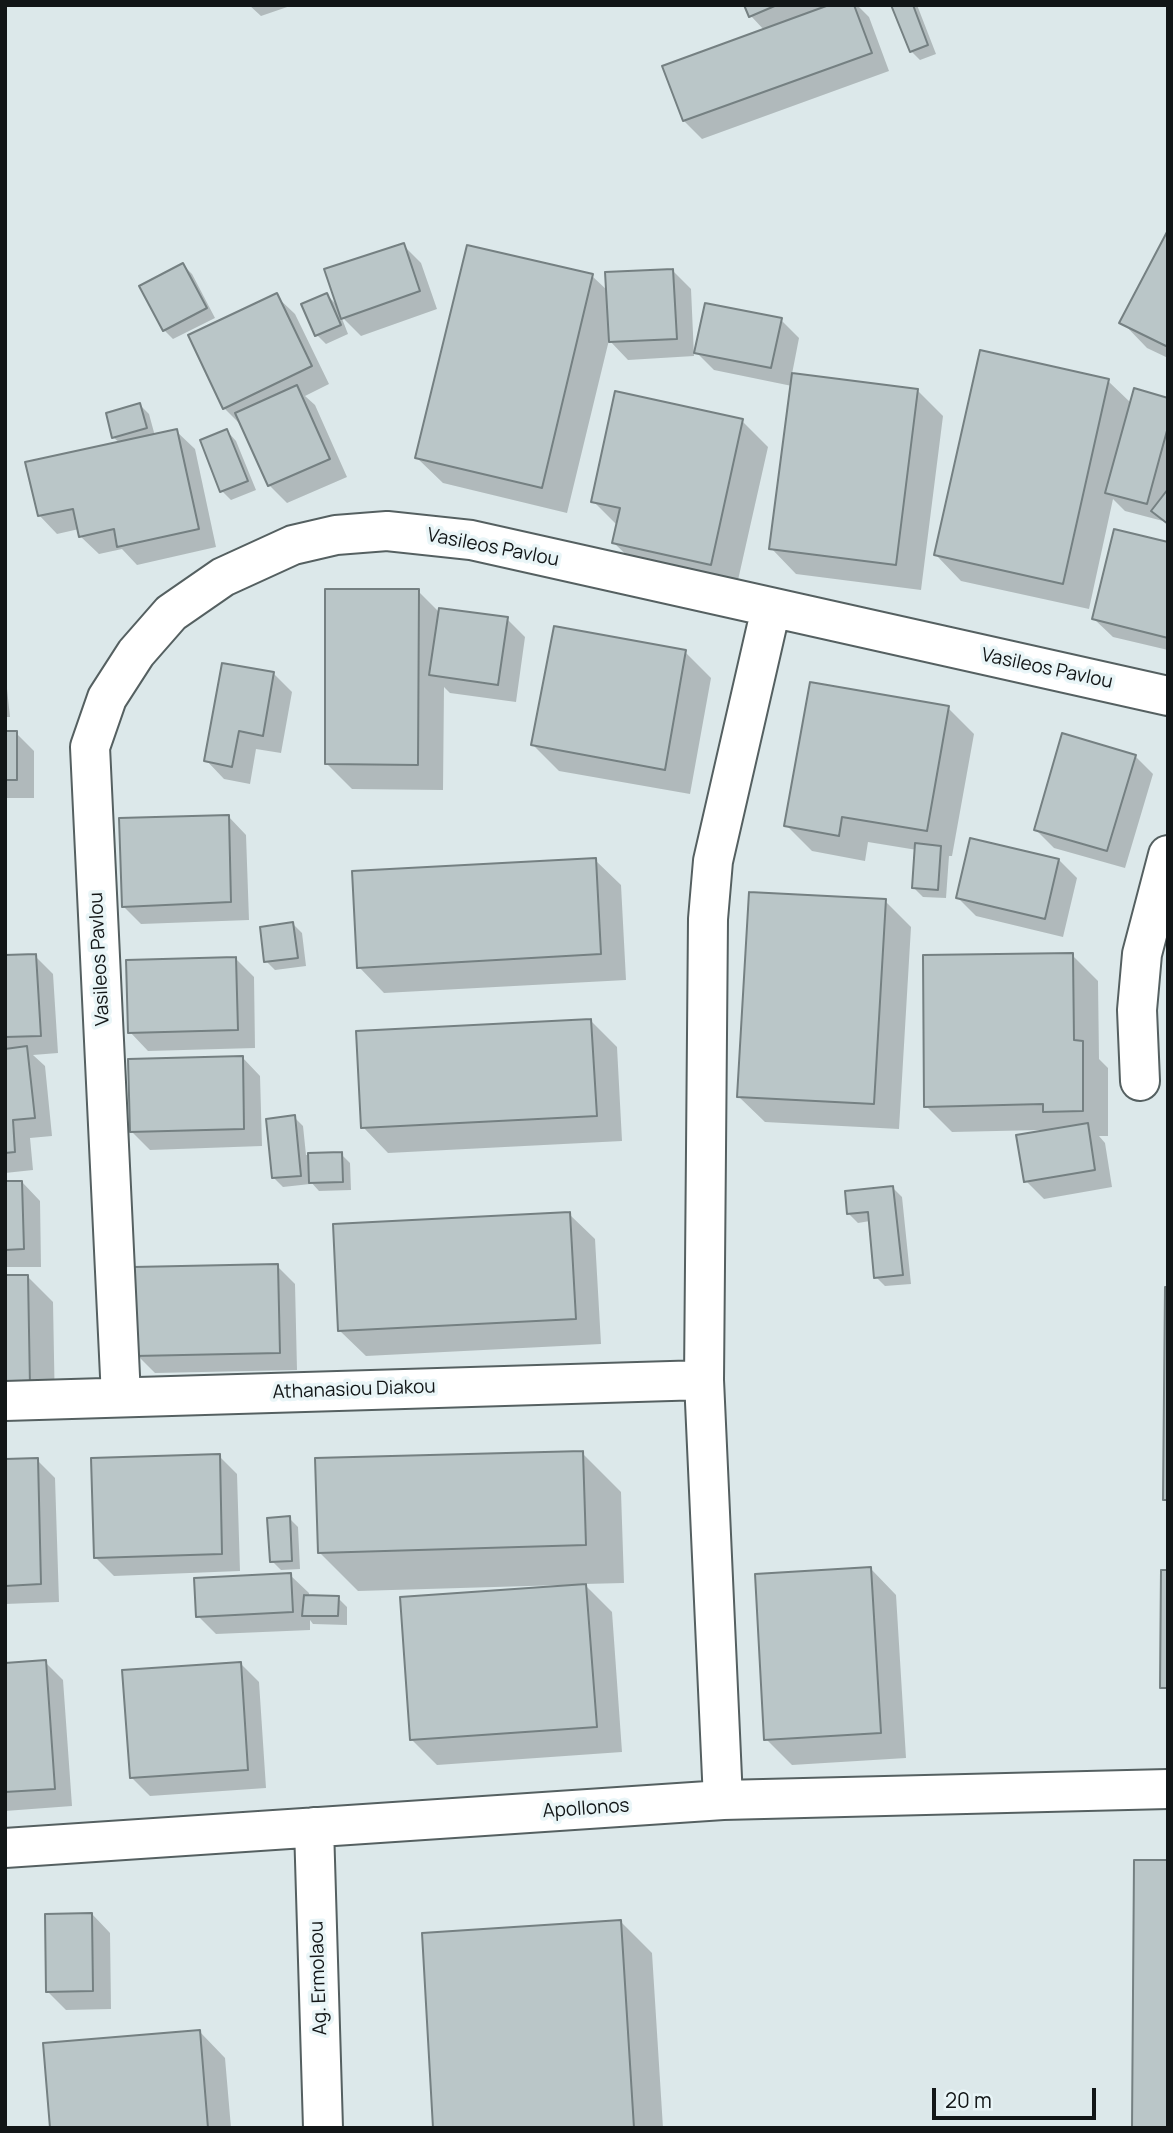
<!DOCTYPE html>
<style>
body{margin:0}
#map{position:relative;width:1173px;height:2133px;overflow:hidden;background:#dce8ea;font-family:Manrope,sans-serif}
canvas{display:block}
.frame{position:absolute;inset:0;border:7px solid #121617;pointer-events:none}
.scale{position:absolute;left:932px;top:2088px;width:164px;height:32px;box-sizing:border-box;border:4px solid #121617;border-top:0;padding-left:9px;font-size:21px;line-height:24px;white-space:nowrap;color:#121617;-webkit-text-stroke:5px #e9f5f7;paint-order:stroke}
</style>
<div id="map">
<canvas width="1173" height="2133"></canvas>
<div class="frame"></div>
<div class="scale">20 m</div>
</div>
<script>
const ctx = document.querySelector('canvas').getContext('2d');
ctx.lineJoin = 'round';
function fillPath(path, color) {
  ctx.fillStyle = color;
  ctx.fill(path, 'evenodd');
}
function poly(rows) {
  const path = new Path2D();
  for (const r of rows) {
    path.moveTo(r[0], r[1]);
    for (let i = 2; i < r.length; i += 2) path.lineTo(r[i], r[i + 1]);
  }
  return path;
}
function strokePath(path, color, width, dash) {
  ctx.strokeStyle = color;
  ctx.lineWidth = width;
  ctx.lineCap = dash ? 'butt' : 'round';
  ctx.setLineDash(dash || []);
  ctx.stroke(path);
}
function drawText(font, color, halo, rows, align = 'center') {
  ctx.font = font + ' Manrope,sans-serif';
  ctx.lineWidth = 7;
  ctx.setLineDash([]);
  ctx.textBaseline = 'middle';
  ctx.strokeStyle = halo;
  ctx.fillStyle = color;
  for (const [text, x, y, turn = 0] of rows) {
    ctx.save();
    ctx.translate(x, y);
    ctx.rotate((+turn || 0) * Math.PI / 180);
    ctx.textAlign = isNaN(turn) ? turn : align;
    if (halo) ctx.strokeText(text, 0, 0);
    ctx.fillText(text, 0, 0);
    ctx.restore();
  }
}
const shadow = poly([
 [249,5,293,5,261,16],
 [746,5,857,5,869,17,889,71,702,139,684,121,765,31,751,16],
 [893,5,917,5,936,54,920,60,911,51],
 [1168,234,1168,358,1147,348,1122,322],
 [403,245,421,263,437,309,361,336,341,316,348,334,326,344,317,335,327,295,339,307],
 [183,265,192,274,215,318,173,339,164,330],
 [673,271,691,289,694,356,628,360,609,340,567,513,443,483,417,458,592,276,608,291],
 [276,296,295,314,329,384,305,396,315,405,347,477,287,503,269,485,242,426,224,408],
 [781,320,799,338,792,374,917,390,943,416,921,590,796,574,771,548,792,386,714,370,696,352],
 [1108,381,1131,403,1168,400,1168,525,1163,521,1125,511,1113,499,1089,609,961,581,936,555],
 [140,405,149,414,155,436,176,431,195,449,216,547,137,565,122,549,99,554,80,536,79,529,57,534,39,515,120,443,114,438,108,415],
 [742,421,768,447,736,589,640,568,614,543,618,526,593,501],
 [227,431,236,441,256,490,231,500,222,491],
 [1168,544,1168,650,1113,637,1094,619],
 [418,591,440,613,507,619,525,637,516,702,450,693,444,687,443,790,352,789,326,763],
 [685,652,711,678,690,794,559,771,533,745],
 [5,670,10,717,5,717],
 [273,673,292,692,281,753,256,749,250,784,224,779,206,760],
 [948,708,974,734,952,856,949,856,946,898,923,897,914,888,917,850,868,842,865,861,812,851,786,825],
 [5,733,16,733,34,751,34,798,5,798],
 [1135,756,1153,774,1125,868,1054,848,1036,830],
 [228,816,246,835,249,920,141,924,123,906],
 [595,860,621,885,626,980,384,993,359,967],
 [1059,860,1077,878,1063,937,976,916,958,898],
 [885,901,911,927,899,1129,765,1122,739,1097],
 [293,924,302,933,306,966,275,970,266,961],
 [1072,955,1098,981,1099,1059,1108,1068,1108,1136,1099,1136,1105,1143,1112,1187,1044,1199,1026,1181,1041,1130,952,1132,926,1106],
 [35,956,53,974,58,1053,33,1055,45,1066,52,1136,30,1138,33,1170,5,1173,5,957],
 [236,959,254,977,255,1048,148,1051,130,1032],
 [591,1021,617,1047,622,1141,388,1153,363,1127],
 [242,1057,260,1076,262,1146,150,1150,131,1131],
 [294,1117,303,1126,306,1155,341,1154,350,1163,351,1190,319,1191,310,1181,310,1184,283,1187,274,1178],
 [22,1182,40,1201,41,1267,5,1267,5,1183],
 [893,1188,902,1197,911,1284,885,1286,876,1277,870,1221,858,1223,849,1214],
 [569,1214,595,1239,601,1344,366,1356,340,1331],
 [277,1266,295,1284,297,1370,155,1373,137,1355],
 [27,1276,53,1302,55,1411,5,1412],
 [582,1453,621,1492,624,1583,584,1584,612,1612,622,1752,437,1765,411,1739,564,1588,563,1585,358,1591,319,1552],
 [219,1456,237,1474,240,1571,114,1576,96,1558],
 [5,1460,37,1460,55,1478,59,1602,5,1604],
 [289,1518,298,1527,300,1569,281,1570,272,1561],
 [871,1569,896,1595,906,1758,792,1765,766,1739],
 [290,1575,309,1593,309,1597,338,1598,347,1607,347,1625,313,1624,310,1620,310,1630,216,1634,198,1616],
 [45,1662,63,1680,72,1806,5,1811,5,1665],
 [241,1664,259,1682,266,1788,150,1796,132,1778],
 [92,1914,110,1933,111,2009,66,2010,48,1992],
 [621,1922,652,1953,663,2128,435,2128],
 [200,2032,225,2058,231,2128,52,2128]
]);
const building = poly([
 [744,5,777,5,749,17,744,5],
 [829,5,854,5,872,53,683,121,662,66,829,5],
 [891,5,913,5,928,45,910,52,891,5],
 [1168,230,1168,347,1119,323,1168,230],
 [404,243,420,291,341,319,324,269,404,243],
 [467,245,593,274,542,488,415,458,467,245],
 [183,263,207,308,163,331,139,286,183,263],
 [673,269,677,339,609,342,605,272,673,269],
 [277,293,312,366,223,409,188,335,277,293],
 [327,293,341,325,315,336,301,304,327,293],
 [705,303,782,318,771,368,694,353,705,303],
 [980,350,1109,379,1063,584,934,555,980,350],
 [792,373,918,389,896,565,769,549,792,373],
 [297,385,330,459,268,486,235,413,297,385],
 [1134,388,1168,398,1168,427,1147,504,1105,493,1134,388],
 [615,391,743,419,711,565,612,543,620,508,591,502,615,391],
 [140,403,147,428,112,438,106,413,140,403],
 [177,429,199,529,117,547,114,529,79,537,73,509,38,516,25,462,177,429],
 [227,429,248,481,220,492,200,440,227,429],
 [1168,489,1168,524,1151,511,1168,489],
 [1114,529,1168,542,1168,638,1092,619,1114,529],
 [325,589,419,589,418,765,325,764,325,589],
 [439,608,508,617,498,685,429,675,439,608],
 [554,626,686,650,665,770,531,745,554,626],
 [222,663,274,672,263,736,239,731,232,767,204,761,222,663],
 [810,682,949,706,927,831,842,817,839,836,784,826,810,682],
 [5,731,17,731,17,780,5,780,5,731],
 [1062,733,1136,755,1107,851,1034,830,1062,733],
 [229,815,231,902,122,907,119,818,229,815],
 [970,838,1059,859,1045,919,956,898,970,838],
 [915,843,941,846,938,890,912,888,915,843],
 [596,858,601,954,357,968,352,871,596,858],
 [749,892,886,899,874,1104,737,1097,749,892],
 [293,922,298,958,264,962,260,927,293,922],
 [1073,953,1074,1040,1083,1041,1083,1111,1043,1112,1043,1104,924,1107,923,955,1073,953],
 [36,954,41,1036,5,1037,5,955,36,954],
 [236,957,238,1030,128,1033,126,960,236,957],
 [591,1019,597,1116,361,1128,356,1031,591,1019],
 [27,1046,35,1118,13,1120,15,1152,5,1153,5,1049,27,1046],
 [243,1056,244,1129,130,1132,128,1059,243,1056],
 [295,1115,301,1176,272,1178,266,1119,295,1115],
 [1088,1123,1095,1170,1024,1182,1016,1135,1088,1123],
 [342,1152,343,1182,309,1183,308,1153,342,1152],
 [5,1181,22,1181,24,1249,5,1250,5,1181],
 [893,1186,903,1275,874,1278,868,1212,847,1214,845,1191,893,1186],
 [570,1212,576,1319,338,1331,333,1224,570,1212],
 [278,1264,280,1353,135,1356,133,1267,278,1264],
 [5,1275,28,1275,30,1386,5,1386,5,1275],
 [1165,1287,1168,1287,1168,1500,1163,1500,1165,1287],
 [583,1451,586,1545,318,1553,315,1458,583,1451],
 [220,1454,222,1554,94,1558,91,1458,220,1454],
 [38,1458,41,1584,5,1586,5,1459,38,1458],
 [290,1516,292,1561,270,1562,267,1518,290,1516],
 [871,1567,881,1733,764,1740,755,1574,871,1567],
 [1161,1570,1168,1570,1168,1688,1160,1688,1161,1570],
 [291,1573,293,1612,196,1617,194,1578,291,1573],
 [586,1584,597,1727,410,1740,400,1597,586,1584],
 [304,1595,339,1596,338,1616,302,1616,304,1595],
 [46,1660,55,1789,5,1792,5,1663,46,1660],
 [241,1662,248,1770,130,1778,122,1670,241,1662],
 [1134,1860,1168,1860,1168,2128,1132,2128,1134,1860],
 [92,1913,93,1991,46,1992,45,1914,92,1913],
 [621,1920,634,2128,433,2128,422,1933,621,1920],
 [200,2030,208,2128,50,2128,43,2043,200,2030]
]);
const minor = poly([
 [1140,1081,1137,1010,1142,954,1168,855],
 [121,1397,90,747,107,698,136,653,171,613,223,577,293,545,336,535,387,531,471,540,1168,696],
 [5,1401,704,1380],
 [723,1800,704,1380,708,919,713,861,771,608],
 [314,1827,323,2128],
 [5,1848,723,1800,1168,1789]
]);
const streetNames = [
 ["Vasileos Pavlou",493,548,11],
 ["Vasileos Pavlou",1047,669,12],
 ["Vasileos Pavlou",100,959,-93],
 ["Athanasiou Diakou",354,1390,-2],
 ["Apollonos",586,1809,-4],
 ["Ag. Ermolaou",319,1978,-92]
];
fillPath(shadow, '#0003');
fillPath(building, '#bac6c8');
strokePath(building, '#758082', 2);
strokePath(minor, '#556061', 42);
strokePath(minor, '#fff', 38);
drawText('19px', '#121617', '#e9f5f7', streetNames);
</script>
